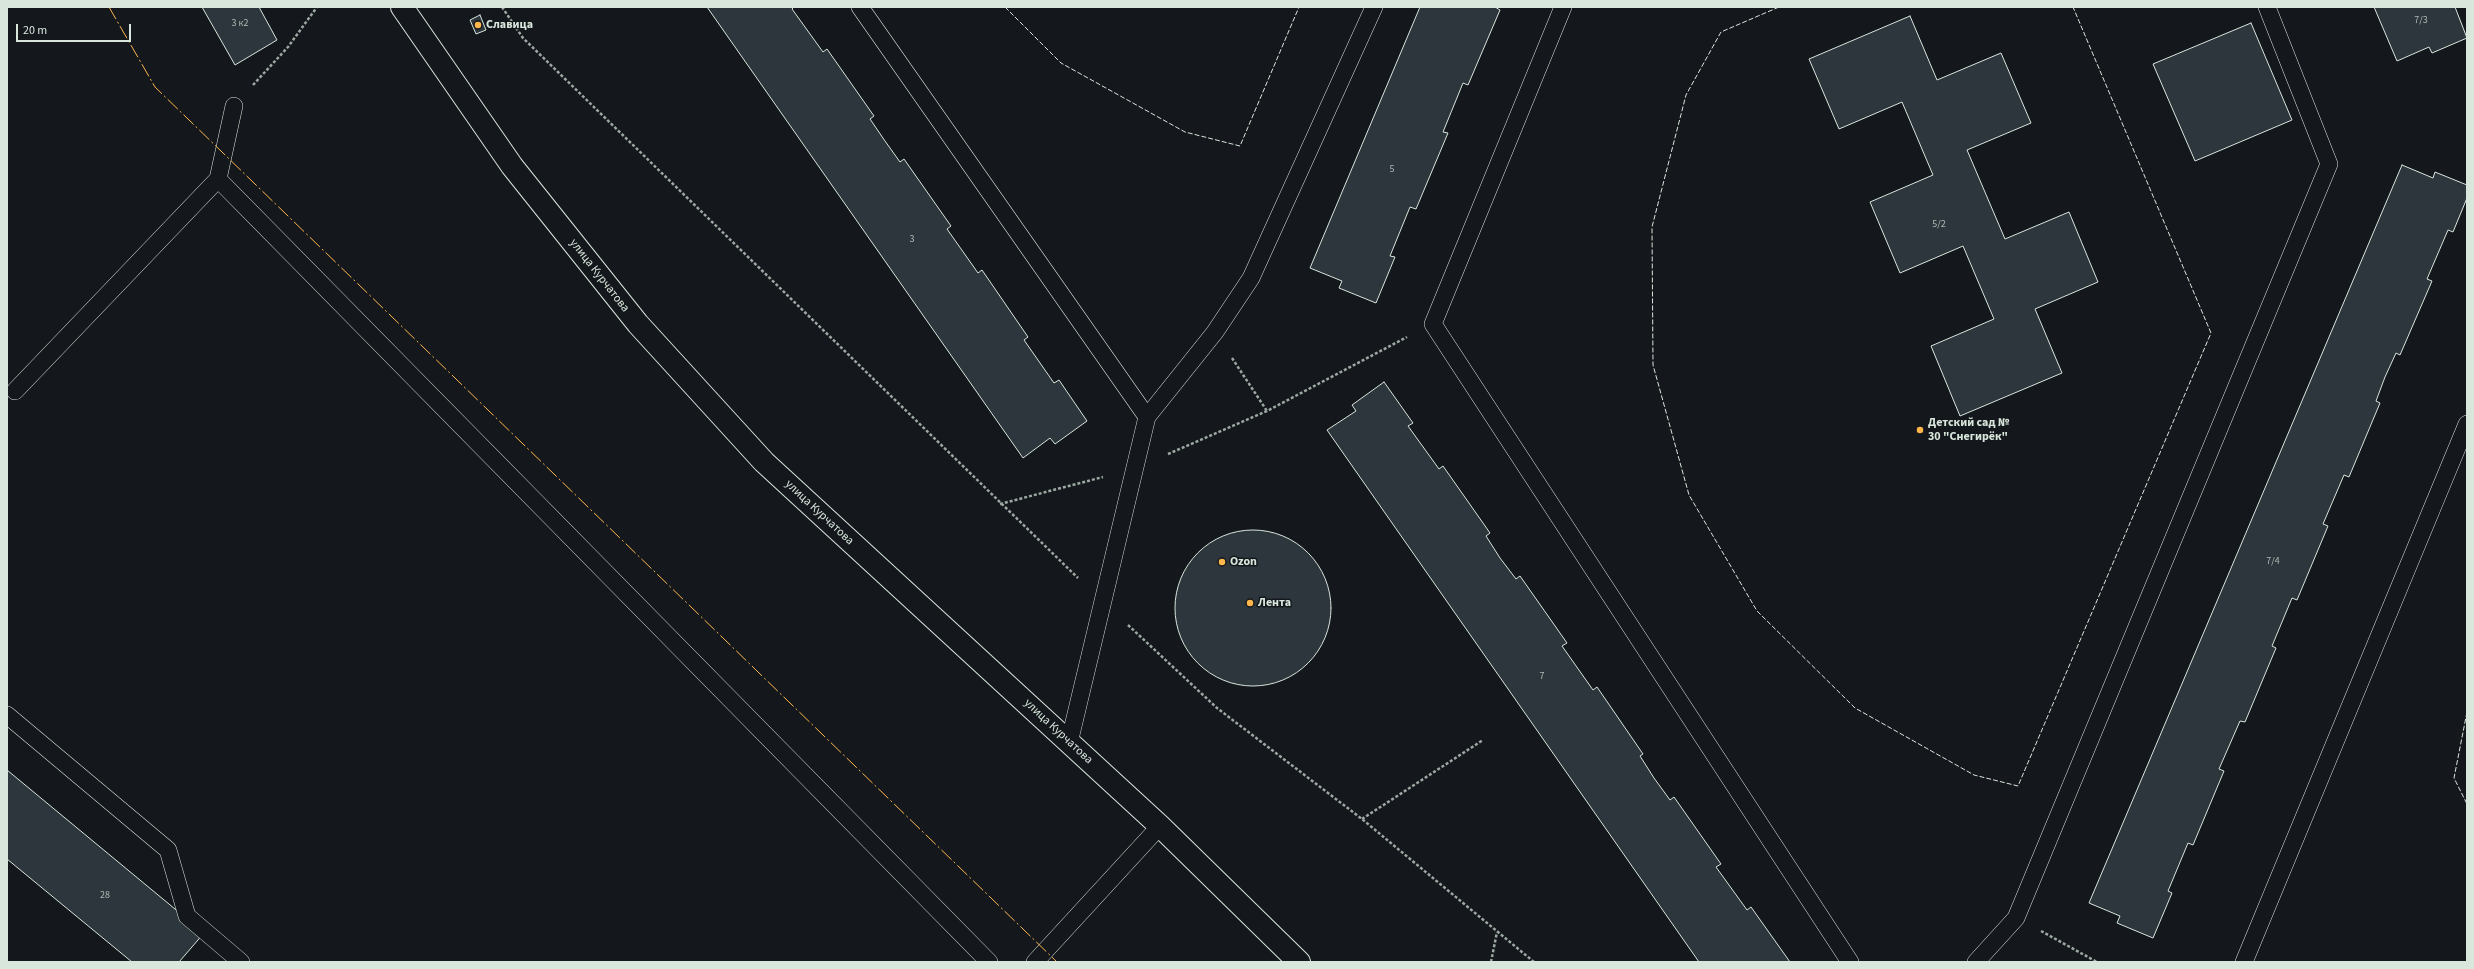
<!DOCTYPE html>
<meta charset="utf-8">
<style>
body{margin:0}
#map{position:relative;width:2474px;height:969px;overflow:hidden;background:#14181c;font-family:"Source Sans 3",sans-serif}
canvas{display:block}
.frame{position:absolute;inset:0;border:8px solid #d8e6dc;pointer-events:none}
.scale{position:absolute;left:16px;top:24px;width:115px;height:18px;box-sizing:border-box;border:2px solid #d8e6dc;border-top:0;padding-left:5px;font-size:12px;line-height:14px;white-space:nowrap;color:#d8e6dc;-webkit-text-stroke:3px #14181c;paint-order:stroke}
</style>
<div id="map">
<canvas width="2474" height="969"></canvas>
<div class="frame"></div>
<div class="scale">20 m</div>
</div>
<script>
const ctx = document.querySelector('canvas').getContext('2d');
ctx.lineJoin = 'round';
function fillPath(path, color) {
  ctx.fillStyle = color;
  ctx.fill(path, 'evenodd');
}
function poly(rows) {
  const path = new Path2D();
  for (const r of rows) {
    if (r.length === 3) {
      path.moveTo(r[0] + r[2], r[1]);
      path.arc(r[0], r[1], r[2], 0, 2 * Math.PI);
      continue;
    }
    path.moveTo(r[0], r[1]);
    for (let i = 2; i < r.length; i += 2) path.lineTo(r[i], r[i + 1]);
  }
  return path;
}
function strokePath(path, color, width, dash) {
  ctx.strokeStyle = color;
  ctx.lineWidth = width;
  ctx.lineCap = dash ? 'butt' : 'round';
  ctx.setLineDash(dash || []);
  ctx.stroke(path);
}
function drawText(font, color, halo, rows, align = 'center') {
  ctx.font = font + ' "Source Sans 3",sans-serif';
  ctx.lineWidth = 3;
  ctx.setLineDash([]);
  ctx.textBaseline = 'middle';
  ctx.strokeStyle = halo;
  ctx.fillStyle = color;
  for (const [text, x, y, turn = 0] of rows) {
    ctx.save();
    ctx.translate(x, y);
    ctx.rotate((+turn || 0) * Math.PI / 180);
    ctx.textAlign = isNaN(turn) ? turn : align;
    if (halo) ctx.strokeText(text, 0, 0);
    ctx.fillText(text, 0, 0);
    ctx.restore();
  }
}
const building = poly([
 [202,7,259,7,277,40,235,65,202,7],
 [707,7,794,7,792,9,823,52,827,49,874,116,870,119,885,141,900,162,904,159,951,226,947,229,978,273,982,270,1028,337,1024,340,1054,383,1059,380,1087,421,1055,444,1050,438,1023,458,707,7],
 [1420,7,1495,7,1500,10,1468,85,1463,83,1443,132,1448,133,1416,209,1410,207,1390,256,1395,257,1376,303,1339,288,1342,281,1310,268,1420,7],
 [2374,7,2455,7,2467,38,2432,53,2429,47,2397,61,2374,7],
 [480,15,486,30,476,34,470,20,480,15],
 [1910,16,1937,80,2001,53,2031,123,1967,150,2005,239,2069,212,2098,282,2035,309,2062,373,1960,416,1931,346,1994,319,1963,246,1900,273,1870,202,1933,175,1902,102,1839,129,1809,59,1910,16],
 [2251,23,2292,120,2195,161,2153,64,2251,23],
 [2402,165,2433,178,2435,172,2467,185,2467,198,2453,232,2448,230,2427,279,2432,281,2400,355,2396,353,2385,377,2376,401,2380,403,2349,477,2344,475,2323,524,2328,526,2297,600,2292,598,2272,646,2276,648,2245,722,2240,721,2219,769,2224,771,2193,845,2188,843,2168,891,2172,893,2153,938,2117,923,2120,916,2089,903,2402,165],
 [1384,382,1413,423,1408,426,1439,469,1443,466,1490,533,1486,536,1500,558,1516,579,1520,576,1567,643,1562,646,1593,690,1597,687,1643,754,1640,756,1654,778,1670,800,1674,797,1721,864,1716,867,1747,910,1751,907,1790,962,1699,962,1327,430,1356,411,1352,405,1384,382],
 [1253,608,78],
 [7,770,204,933,179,962,132,962,7,859,7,770]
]);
const path = poly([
 [502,7,523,38,1078,578],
 [253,85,288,47,317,7],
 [1232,358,1267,411],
 [1168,454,1267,411,1407,337],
 [1000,504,1103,477],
 [1128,625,1217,708,1362,819,1534,962],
 [1362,819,1483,740],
 [2041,931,2097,962],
 [1491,962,1497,932]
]);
const service = poly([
 [860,7,1147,417,1069,743],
 [1563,7,1433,324,1850,962],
 [218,179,989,962],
 [15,391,218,179,234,106],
 [1147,417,1215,332,1251,278,1374,7],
 [7,715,168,850,187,916,241,962],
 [1035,962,1160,826],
 [1976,962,2016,918,2329,164,2267,7],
 [2244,962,2467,424]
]);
const secondary = poly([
 [402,7,512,166,638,324,764,462,1160,826,1299,962]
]);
const fence = poly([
 [1005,7,1061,63,1185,132,1240,146,1299,7],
 [1779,7,1721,32,1686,95,1652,227,1653,365,1689,495,1757,611,1855,708,1974,775,2018,786,2211,333,2073,7],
 [2467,712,2454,778,2467,804]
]);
const power = poly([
 [109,7,155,87,1057,962]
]);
const markers = [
 [478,25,4,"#ffb74d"],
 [1920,430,4,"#ffb74d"],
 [1222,562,4,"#ffb74d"],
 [1250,603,4,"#ffb74d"]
];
const numberNames = [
 ["7/3",2421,21],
 ["3 к2",240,24],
 ["5",1392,170],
 ["5/2",1939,225],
 ["3",912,240],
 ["7/4",2273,562],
 ["7",1542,677],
 ["28",105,896]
];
const poiNames = [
 ["Славица",486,25],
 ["Детский сад №",1928,423],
 ["30 \"Снегирёк\"",1928,437],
 ["Ozon",1230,562],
 ["Лента",1258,603]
];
const streetNames = [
 ["улица Курчатова",599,276,52],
 ["улица Курчатова",819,513,43],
 ["улица Курчатова",1058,732,43]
];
fillPath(building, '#2c363c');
strokePath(building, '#d8e6dc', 1);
strokePath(service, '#d8e6dc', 18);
strokePath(secondary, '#d8e6dc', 24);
strokePath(path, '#9da8a2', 2.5, [3, 2]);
strokePath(service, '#14181c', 17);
strokePath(secondary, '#14181c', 22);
strokePath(fence, '#d8e6dc', 1, [5, 2]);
strokePath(power, '#ffb74d', 1, [14, 3, 2, 3]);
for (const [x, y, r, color] of markers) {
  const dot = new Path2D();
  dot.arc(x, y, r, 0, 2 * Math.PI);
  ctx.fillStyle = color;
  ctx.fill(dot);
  strokePath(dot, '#14181c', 1.5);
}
drawText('10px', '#adbab4', null, numberNames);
drawText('bold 12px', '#d8e6dc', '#14181c', poiNames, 'left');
drawText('12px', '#d8e6dc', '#14181c', streetNames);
</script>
